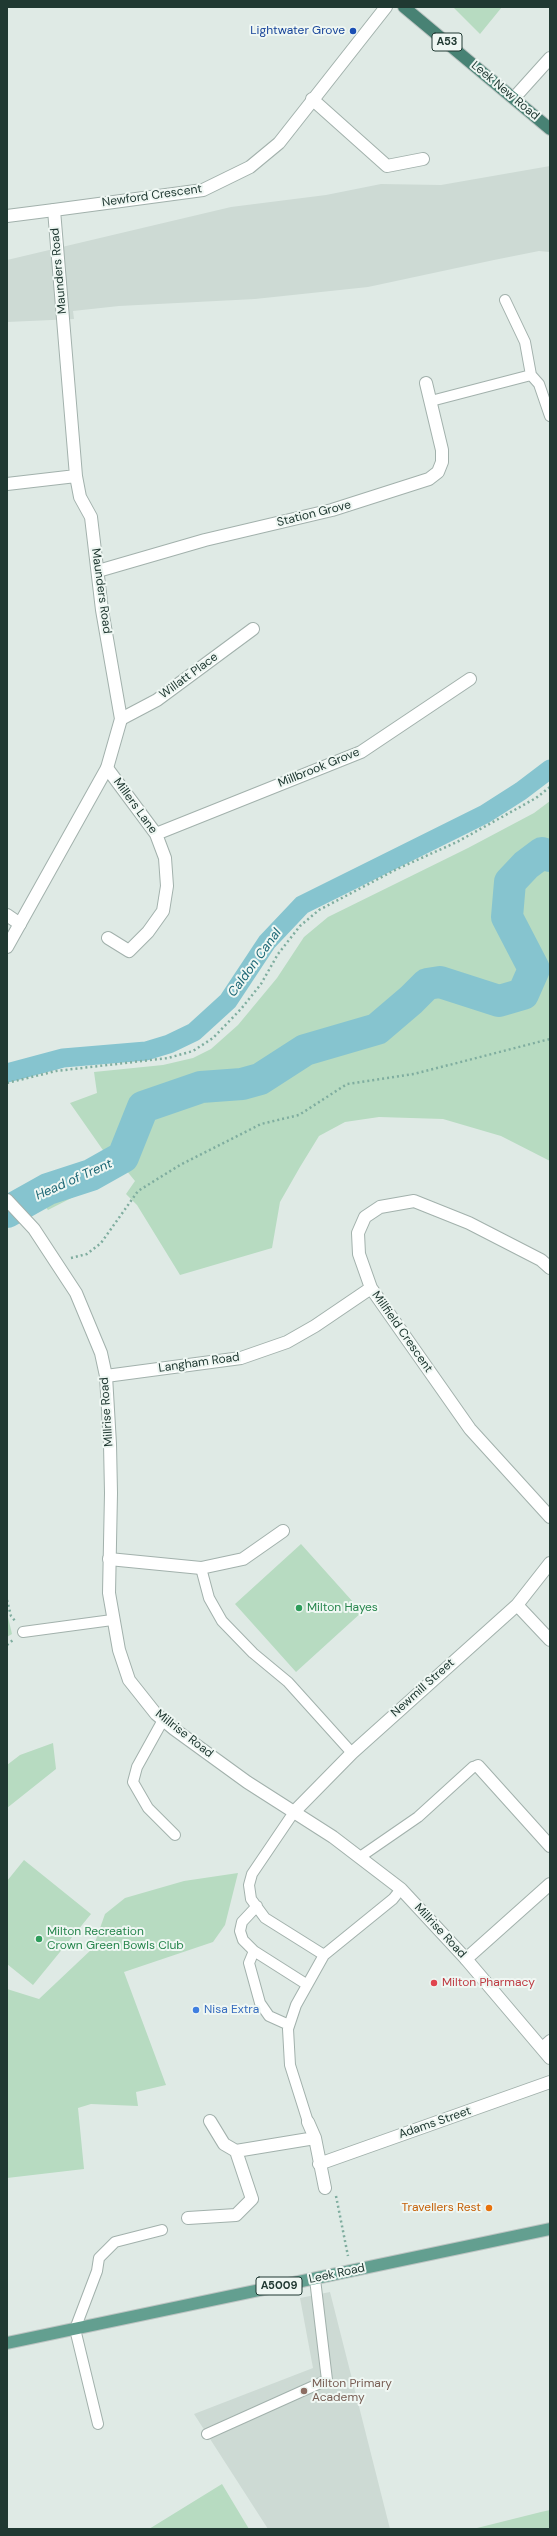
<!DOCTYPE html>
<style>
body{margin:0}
#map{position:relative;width:557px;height:2536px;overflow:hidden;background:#dfeae5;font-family:"DM Sans",sans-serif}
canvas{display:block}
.frame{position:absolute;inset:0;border:8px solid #203932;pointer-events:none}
</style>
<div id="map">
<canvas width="557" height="2536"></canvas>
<div class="frame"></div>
</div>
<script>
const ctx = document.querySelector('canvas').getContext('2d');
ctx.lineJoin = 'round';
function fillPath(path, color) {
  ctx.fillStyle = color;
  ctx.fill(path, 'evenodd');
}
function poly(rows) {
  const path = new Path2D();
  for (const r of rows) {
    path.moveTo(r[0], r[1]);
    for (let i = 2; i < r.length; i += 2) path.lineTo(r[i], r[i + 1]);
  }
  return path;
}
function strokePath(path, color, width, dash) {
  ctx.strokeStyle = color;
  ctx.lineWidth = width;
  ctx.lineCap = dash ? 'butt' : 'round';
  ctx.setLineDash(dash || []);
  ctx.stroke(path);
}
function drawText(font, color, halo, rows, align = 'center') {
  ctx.font = font + ' "DM Sans",sans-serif';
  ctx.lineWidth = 4;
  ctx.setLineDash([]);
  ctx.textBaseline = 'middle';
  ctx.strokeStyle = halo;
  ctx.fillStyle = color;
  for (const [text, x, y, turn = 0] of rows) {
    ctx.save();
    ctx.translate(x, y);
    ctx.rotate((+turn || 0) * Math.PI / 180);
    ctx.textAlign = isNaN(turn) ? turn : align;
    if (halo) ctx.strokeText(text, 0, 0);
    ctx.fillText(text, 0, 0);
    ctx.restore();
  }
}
const built = poly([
 [550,166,550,252,539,251,494,260,368,287,255,299,119,306,73,311,74,319,7,322,7,260,231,207,326,195,381,184,441,185],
 [330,2292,390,2529,268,2529,194,2414,313,2368,300,2298]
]);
const green = poly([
 [453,7,502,7,480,34],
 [550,801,550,1161,501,1136,443,1119,379,1117,345,1122,319,1136,300,1167,280,1202,272,1248,180,1275,137,1205,126,1194,135,1181,126,1170,48,1210,30,1189,105,1153,70,1103,97,1093,94,1072,163,1065,193,1058,211,1049,238,1025,277,978,304,937,328,917,468,848,534,813],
 [301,1544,362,1612,296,1672,235,1604],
 [7,1613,12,1634,7,1637],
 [53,1743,56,1769,7,1808,7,1765,20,1755],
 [24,1860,91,1914,33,1985,7,1964,7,1881],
 [238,1873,225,1925,213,1942,124,1972,166,2085,136,2092,138,2106,91,2104,78,2108,84,2169,7,2178,7,1989,39,1999,93,1948,105,1914,125,1898,184,1881],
 [222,2484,249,2529,149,2529],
 [550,2510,550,2529,473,2529,541,2512]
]);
const canal = poly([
 [7,1073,63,1058,146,1051,169,1044,194,1032,228,1001,267,942,302,905,485,814,521,791,550,769]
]);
const river = poly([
 [7,1212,48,1189,91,1175,123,1157,143,1107,201,1087,242,1084,260,1079,305,1050,377,1029,411,1000,427,984,440,982,499,1001,523,994,534,969,507,917,510,882,526,865,542,853,550,856]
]);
const path = poly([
 [7,1083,56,1071,168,1058,193,1051,213,1038,241,1009,261,984,278,954,300,926,319,910,397,869,457,842,536,798,550,787],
 [71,1258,87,1254,101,1243,138,1191,180,1165,261,1124,299,1115,347,1084,414,1074,550,1039],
 [7,1600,11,1616,16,1622],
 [7,1645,13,1640],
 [336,2196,348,2256]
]);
const service = poly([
 [505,300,525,342,531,375],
 [431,401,531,375,539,384,550,416],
 [201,1568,209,1598,222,1621,253,1653,288,1682,352,1753],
 [23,1632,112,1620],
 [163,1720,137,1767,133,1782,148,1808,175,1835],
 [294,1812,252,1874,249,1885,251,1899,265,1918,324,1955],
 [360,1857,418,1817,473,1767,478,1766],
 [257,1906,242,1922,240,1931,243,1940,254,1951,306,1984],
 [254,1951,249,1963,260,2003,269,2016,289,2025],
 [541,2048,550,2040],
 [308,2122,290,2065,288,2029,296,2005,324,1955,393,1899,401,1889],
 [98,2424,75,2329,97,2271,99,2258,115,2242,162,2230],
 [207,2434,327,2380,315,2279]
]);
const minor = poly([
 [514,98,550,58],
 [312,99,387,166,423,159],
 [7,216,54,210],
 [98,571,205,540,332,510,429,479,438,472,442,462,442,450,426,383],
 [121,719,157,700,253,629],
 [107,768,156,834,165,858,167,886,163,911,148,932,129,951,108,938],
 [156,834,361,752,470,679],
 [7,915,20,924],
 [550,1268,541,1260,469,1223,414,1201,380,1207,365,1217,358,1233,359,1254,371,1288,470,1429,550,1517],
 [106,1376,241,1358,287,1342,315,1326,371,1288],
 [109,1559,201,1568,243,1559,283,1531],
 [517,1605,550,1640],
 [478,1766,550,1846],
 [294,1812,352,1753,517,1605,550,1563],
 [466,1959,550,1884],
 [210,2121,224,2144,236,2151,315,2138],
 [308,2122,315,2138,325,2188],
 [319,2164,550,2082],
 [188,2218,236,2215,252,2199,236,2151]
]);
const tertiary = poly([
 [7,484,76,476],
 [7,947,107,768,121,719,102,610,91,517,80,497,76,476,54,210,203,190,250,167,279,143,386,7],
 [7,1200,34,1229,76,1293,101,1353,106,1376,110,1444,111,1493,109,1593,119,1650,129,1680,156,1714,174,1729,247,1782,333,1837,401,1889,466,1959,550,2058]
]);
const primary = poly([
 [7,2343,550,2229]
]);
const trunk = poly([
 [404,7,550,129]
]);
const markers = [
 [353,31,4,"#1a4fb4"],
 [299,1608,4,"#2e9e5b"],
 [39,1939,4,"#2e9e5b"],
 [434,1983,4,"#e0444e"],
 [196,2010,4,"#3f7fe0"],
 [489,2208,4,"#e8710a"],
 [304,2391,4,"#8d6e63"]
];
const shields = [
 [447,42,30],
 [279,2286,46]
];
const shieldNames = [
 ["A53",447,42],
 ["A5009",279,2286]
];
const transitNames = [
 ["Lightwater Grove",345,31]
];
const streetNames = [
 ["Leek New Road",505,91,40],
 ["Newford Crescent",152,196,-8],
 ["Maunders Road",59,271,-95],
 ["Station Grove",314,514,-14],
 ["Maunders Road",101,591,82],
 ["Willatt Place",189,676,-36],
 ["Millbrook Grove",319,768,-22],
 ["Millers Lane",135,806,54],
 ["Millfield Crescent",402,1332,55],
 ["Langham Road",199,1363,-8],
 ["Millrise Road",107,1412,-94],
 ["Newmill Street",423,1688,-42],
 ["Millrise Road",184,1734,38],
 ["Millrise Road",440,1931,47],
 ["Adams Street",435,2123,-19],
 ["Leek Road",337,2274,-12]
];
const leisureNames = [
 ["Milton Hayes",307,1608],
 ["Milton Recreation",47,1932],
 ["Crown Green Bowls Club",47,1946]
];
const healthNames = [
 ["Milton Pharmacy",442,1983]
];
const shopNames = [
 ["Nisa Extra",204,2010]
];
const foodNames = [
 ["Travellers Rest",481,2208]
];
const educationNames = [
 ["Milton Primary",312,2384],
 ["Academy",312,2398]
];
const waterNames = [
 ["Caldon Canal",255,963,-54],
 ["Head of Trent",74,1180,-24]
];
fillPath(built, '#cddad4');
fillPath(green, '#b7dbc1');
strokePath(canal, '#86c4cf', 19);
strokePath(river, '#86c4cf', 32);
strokePath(service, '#a2b1ac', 12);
strokePath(minor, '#a2b1ac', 14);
strokePath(tertiary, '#a2b1ac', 14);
strokePath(primary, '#bcc4c2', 14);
strokePath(trunk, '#bcc4c2', 14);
strokePath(path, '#7fad9f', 2.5, [2, 3]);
strokePath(service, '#fff', 10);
strokePath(minor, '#fff', 12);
strokePath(tertiary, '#fff', 12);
strokePath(primary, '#639f90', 12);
strokePath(trunk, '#488274', 12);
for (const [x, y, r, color] of markers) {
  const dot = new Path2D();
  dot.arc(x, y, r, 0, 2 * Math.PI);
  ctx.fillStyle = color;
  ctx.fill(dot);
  strokePath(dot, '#eff7f3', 1.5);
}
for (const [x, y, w] of shields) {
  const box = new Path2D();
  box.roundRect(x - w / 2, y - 9, w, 18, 3);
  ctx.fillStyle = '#eff7f3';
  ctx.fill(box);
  strokePath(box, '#203932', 1);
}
drawText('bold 11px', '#203932', null, shieldNames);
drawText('12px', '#164399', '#eff7f3', transitNames, 'right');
drawText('12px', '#203932', '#eff7f3', streetNames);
drawText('12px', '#27864d', '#eff7f3', leisureNames, 'left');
drawText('12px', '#be3a42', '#eff7f3', healthNames, 'left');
drawText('12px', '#366cbe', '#eff7f3', shopNames, 'left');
drawText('12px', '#c56008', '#eff7f3', foodNames, 'right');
drawText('12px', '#785e54', '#eff7f3', educationNames, 'left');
drawText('italic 13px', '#1b6674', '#eff7f3', waterNames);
</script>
